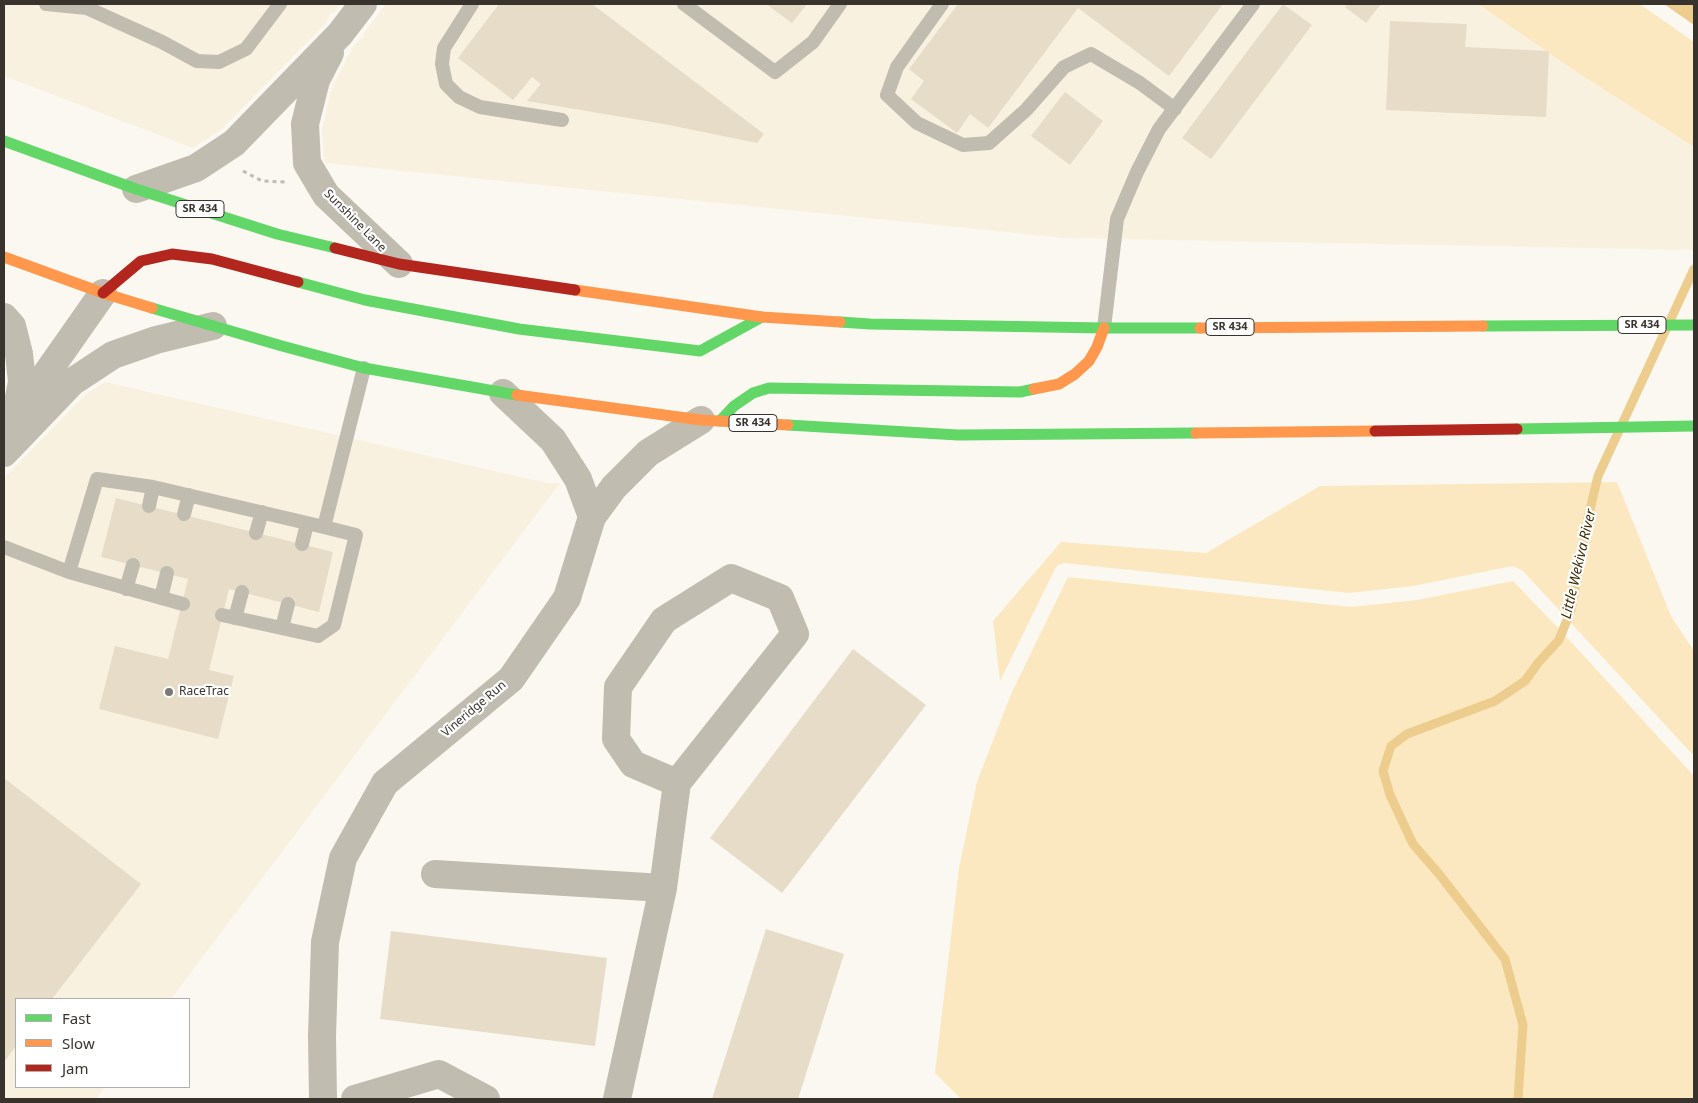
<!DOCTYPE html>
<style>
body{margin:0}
#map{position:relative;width:1698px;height:1103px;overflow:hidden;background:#fbf8f1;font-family:"Noto Sans",sans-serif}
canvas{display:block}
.frame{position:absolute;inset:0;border:5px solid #38342d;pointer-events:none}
.legend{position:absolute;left:15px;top:998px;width:175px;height:90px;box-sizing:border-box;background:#fff;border:1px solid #afaeab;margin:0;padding:6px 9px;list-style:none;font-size:15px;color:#38342d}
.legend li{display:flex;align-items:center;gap:10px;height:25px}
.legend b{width:25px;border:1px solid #afaeab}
</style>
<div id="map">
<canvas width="1698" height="1103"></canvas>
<div class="frame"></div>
<ul class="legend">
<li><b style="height:6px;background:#63d668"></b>Fast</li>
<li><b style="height:6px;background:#ff974d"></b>Slow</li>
<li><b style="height:6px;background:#b3261e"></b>Jam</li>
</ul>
</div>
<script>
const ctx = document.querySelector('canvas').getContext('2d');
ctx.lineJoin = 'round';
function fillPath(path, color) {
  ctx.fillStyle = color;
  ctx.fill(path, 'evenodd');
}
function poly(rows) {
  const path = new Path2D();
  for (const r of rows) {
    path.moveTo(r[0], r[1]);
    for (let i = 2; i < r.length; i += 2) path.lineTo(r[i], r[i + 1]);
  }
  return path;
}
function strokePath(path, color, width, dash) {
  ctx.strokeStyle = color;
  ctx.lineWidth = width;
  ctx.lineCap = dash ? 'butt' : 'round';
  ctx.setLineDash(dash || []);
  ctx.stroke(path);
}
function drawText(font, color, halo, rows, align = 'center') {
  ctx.font = font + ' "Noto Sans",sans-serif';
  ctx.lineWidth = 4.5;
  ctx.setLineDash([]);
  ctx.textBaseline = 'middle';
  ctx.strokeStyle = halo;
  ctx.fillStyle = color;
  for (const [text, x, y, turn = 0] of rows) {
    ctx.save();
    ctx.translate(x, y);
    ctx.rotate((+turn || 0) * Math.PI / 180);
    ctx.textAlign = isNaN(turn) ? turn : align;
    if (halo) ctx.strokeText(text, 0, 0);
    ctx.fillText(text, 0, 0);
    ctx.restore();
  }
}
const built = poly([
 [4,4,341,4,334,13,331,12,325,24,222,129,193,148,4,76],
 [386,4,1478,4,1575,71,1694,147,1694,250,1065,238,325,163,324,160,322,128,332,87,354,45,364,36,363,34],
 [105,382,547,483,560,483,171,999,16,999,16,1087,105,1087,96,1099,4,1099,4,478,85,395]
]);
const green = poly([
 [1478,4,1639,4,1644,7,1694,42,1694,147,1575,71],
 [1617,482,1671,616,1694,651,1694,756,1523,571,1513,566,1413,586,1349,593,1064,563,1057,566,1055,569,1000,681,993,621,1061,542,1206,553,1320,486],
 [1068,577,1351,607,1417,600,1513,581,1562,632,1694,776,1694,1099,961,1099,935,1073,959,868,977,782,1011,694]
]);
const water = poly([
 [1664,4,1694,4,1694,25]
]);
const stream = poly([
 [1518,1099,1523,1025,1505,959,1439,874,1413,844,1390,795,1383,771,1391,746,1407,734,1495,701,1525,681,1538,663,1559,640,1571,610,1588,518,1598,476,1694,269]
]);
const building = poly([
 [499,4,592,4,764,134,757,143,664,124,527,101,541,84,532,77,513,100,458,58],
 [766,4,807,4,792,23],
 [958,4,1223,4,1169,76,1078,8,988,128,970,114,957,133,911,99,924,81,909,69],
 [1283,4,1312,25,1211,159,1182,138],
 [1348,4,1381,4,1366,23,1345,7],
 [1390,21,1467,24,1465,47,1549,51,1546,117,1386,110],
 [1065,92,1103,121,1070,165,1031,136],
 [116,498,333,552,319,612,229,589,209,670,234,676,218,739,99,709,115,646,168,659,188,579,101,557],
 [853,649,926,705,782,893,710,838],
 [4,778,141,884,52,999,16,999,16,1046,4,1062],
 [766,929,844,954,798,1099,712,1099],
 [391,931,607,958,595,1046,380,1019]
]);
const path = poly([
 [243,171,262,181,285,182]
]);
const lane = poly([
 [46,4,87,8,90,4],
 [472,4,444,48,442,64,446,84,459,97,480,107,562,120],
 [684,4,775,72,813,42,840,4],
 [942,4,897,67,887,95,917,123,963,145,989,143,1026,110,1064,67,1091,54,1140,83,1175,109],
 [87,8,162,42,197,61,219,62,246,49,280,4],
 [1104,328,1117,219,1137,172,1159,129,1253,4],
 [149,506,153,487],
 [184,514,189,495],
 [256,533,262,512],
 [302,544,307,524],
 [4,547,69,572,97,479,153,487,324,527,364,368],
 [69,572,183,604],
 [126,589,133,565],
 [161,598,167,573],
 [222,615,318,636,334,625,356,535,324,527],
 [235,618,242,592],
 [282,628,288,604]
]);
const street = poly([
 [330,53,316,80,305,124,307,163,326,195,399,264],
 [136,189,196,168,234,143,340,34,363,4],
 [4,317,12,326,19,354,22,382,16,413],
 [503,393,553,440,578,479,592,517],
 [9,427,103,293],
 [4,453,72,382,113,355,156,340,213,326],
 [435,874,663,888],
 [323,1099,322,1036,325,942,343,858,385,783,511,679,567,598,592,517,614,487,648,453,701,420],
 [355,1099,439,1074,486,1099],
 [617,1099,663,888,677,783,795,634,780,598,731,578,664,620,618,687,616,739,633,764,677,783]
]);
const fast = poly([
 [4,141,136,189,277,234,335,248],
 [298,282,365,300,519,329,700,351,762,317],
 [152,308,282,346,364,368,517,395],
 [840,322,870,324,1104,328,1200,328],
 [1483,326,1694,325],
 [720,421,734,406,753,393,769,388,1020,392,1034,389],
 [788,425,958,435,1196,433],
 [1517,429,1694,426]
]);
const slow = poly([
 [4,257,103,293,152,308],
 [575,290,762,317,840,322],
 [1200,328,1483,326],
 [1034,389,1059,384,1075,374,1089,361,1097,347,1104,328],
 [517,395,701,420,788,425],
 [1196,433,1375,431]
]);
const jam = poly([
 [335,248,399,264,575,290],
 [103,293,141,261,172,254,212,259,298,282],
 [1375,431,1517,429]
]);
const markers = [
 [169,692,5,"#7c7972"]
];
const shields = [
 [200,209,48],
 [1642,325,48],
 [1230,327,48],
 [753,423,48]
];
const shieldNames = [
 ["SR 434",200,209],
 ["SR 434",1642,325],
 ["SR 434",1230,327],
 ["SR 434",753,423]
];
const streetNames = [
 ["Sunshine Lane",355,221,45],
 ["Vineridge Run",474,709,-40]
];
const poiNames = [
 ["RaceTrac",179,692]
];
const waterNames = [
 ["Little Wekiva River",1579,564,-77]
];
fillPath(built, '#f9f1df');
fillPath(green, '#fce8c0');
fillPath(water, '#eccd8d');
strokePath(stream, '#eccd8d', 9);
fillPath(building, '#e6dcc8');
strokePath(path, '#bfbcb3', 3, [4, 4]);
strokePath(lane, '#c1bcb0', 14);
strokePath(street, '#c1bcb0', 28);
strokePath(fast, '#63d668', 11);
strokePath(slow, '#ff974d', 11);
strokePath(jam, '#b3261e', 11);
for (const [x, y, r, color] of markers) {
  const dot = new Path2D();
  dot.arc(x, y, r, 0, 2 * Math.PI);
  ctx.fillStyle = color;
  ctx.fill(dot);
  strokePath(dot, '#fff', 2);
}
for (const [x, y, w] of shields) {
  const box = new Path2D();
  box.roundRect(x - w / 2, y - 8.5, w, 17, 4);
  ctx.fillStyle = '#fff';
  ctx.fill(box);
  strokePath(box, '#38342d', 1);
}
drawText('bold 11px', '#38342d', null, shieldNames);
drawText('12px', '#38342d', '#fff', streetNames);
drawText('12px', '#38342d', '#fff', poiNames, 'left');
drawText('italic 14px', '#3e2d05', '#fff', waterNames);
</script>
